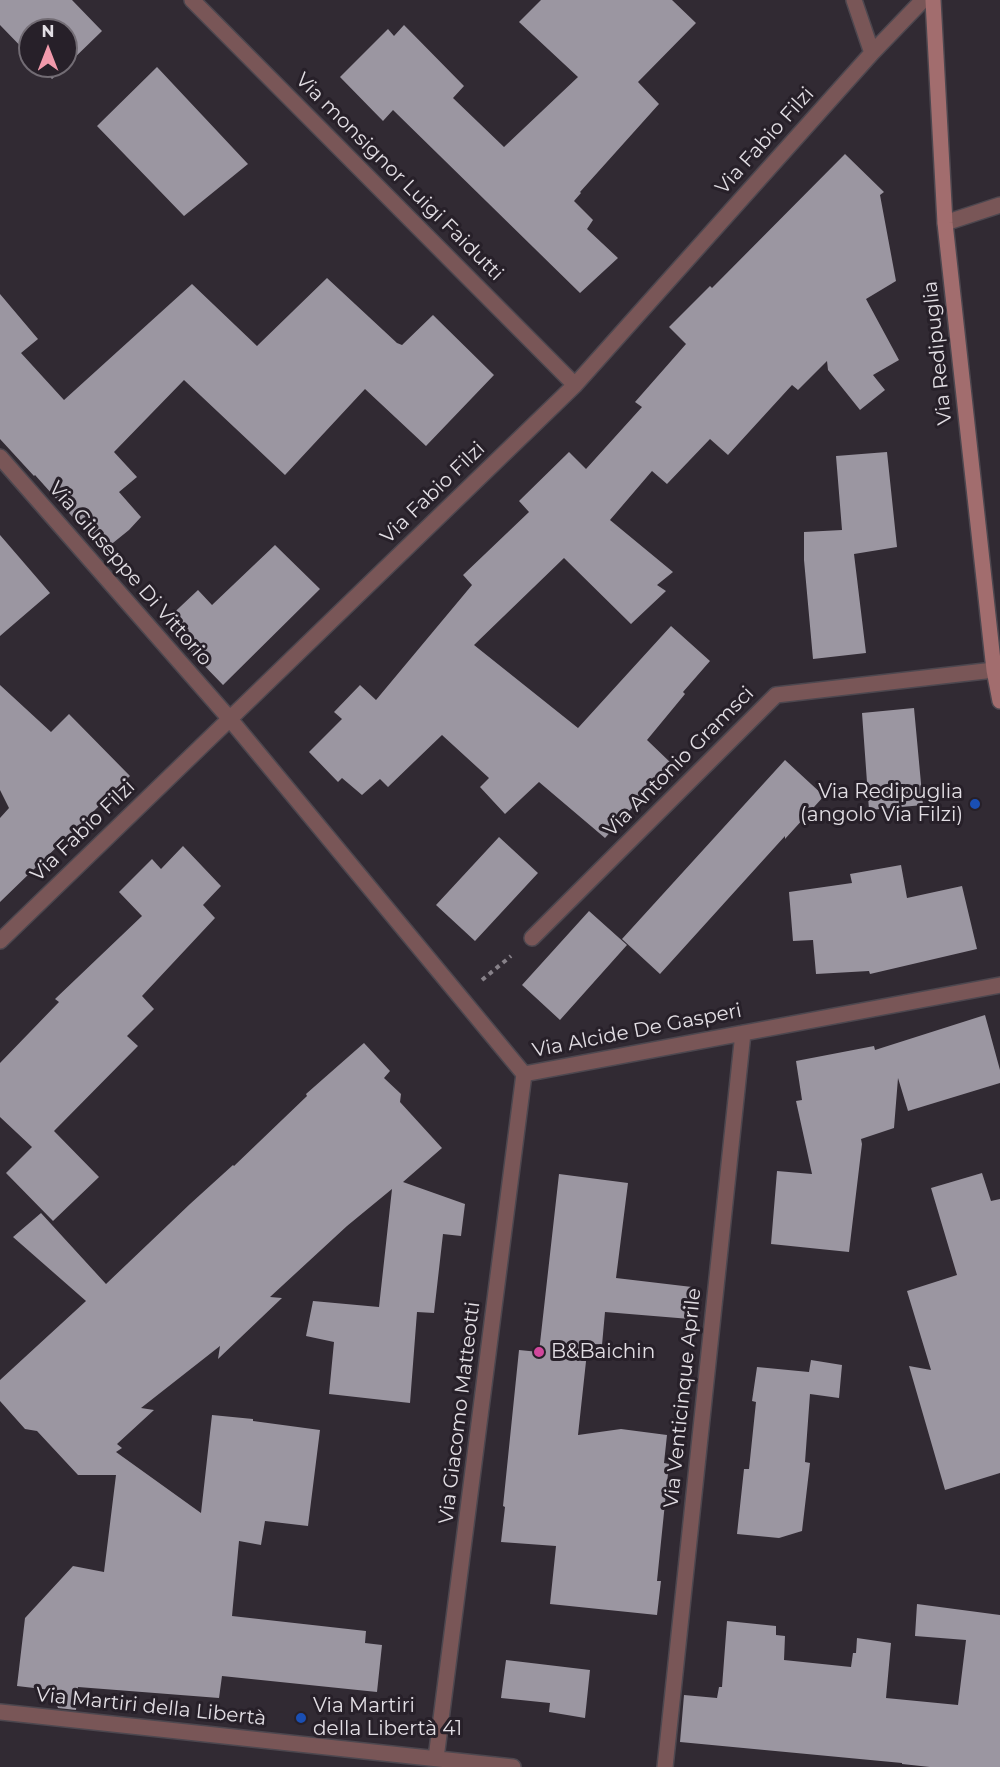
<!DOCTYPE html>
<meta charset="utf-8">
<style>
body{margin:0}
#map{position:relative;width:1000px;height:1767px;overflow:hidden;background:#312a33;font-family:Montserrat,sans-serif}
canvas{display:block}
.north{position:absolute;left:18px;top:18px;width:60px;height:60px;box-sizing:border-box;background:#272029;border:2px solid #726c74;border-radius:50%;rotate:0deg;font-size:16px;font-weight:700;line-height:24px;text-align:center;color:#e2dee4}
.north::after{content:'';display:block;margin:auto;width:21px;height:27px;background:#f29aac;clip-path:polygon(50% 0,100% 100%,50% 72%,0 100%)}
</style>
<div id="map">
<canvas width="1000" height="1767"></canvas>
<div class="north">N</div>
</div>
<script>
const ctx = document.querySelector('canvas').getContext('2d');
ctx.lineJoin = 'round';
function fillPath(path, color) {
  ctx.fillStyle = color;
  ctx.fill(path, 'evenodd');
}
function poly(rows) {
  const path = new Path2D();
  for (const r of rows) {
    path.moveTo(r[0], r[1]);
    for (let i = 2; i < r.length; i += 2) path.lineTo(r[i], r[i + 1]);
  }
  return path;
}
function strokePath(path, color, width, dash) {
  ctx.strokeStyle = color;
  ctx.lineWidth = width;
  ctx.lineCap = dash ? 'butt' : 'round';
  ctx.setLineDash(dash || []);
  ctx.stroke(path);
}
function drawText(font, color, halo, rows, align = 'center') {
  ctx.font = font + ' Montserrat,sans-serif';
  ctx.lineWidth = 6;
  ctx.setLineDash([]);
  ctx.textBaseline = 'middle';
  ctx.strokeStyle = halo;
  ctx.fillStyle = color;
  for (const [text, x, y, turn = 0] of rows) {
    ctx.save();
    ctx.translate(x, y);
    ctx.rotate((+turn || 0) * Math.PI / 180);
    ctx.textAlign = isNaN(turn) ? turn : align;
    if (halo) ctx.strokeText(text, 0, 0);
    ctx.fillText(text, 0, 0);
    ctx.restore();
  }
}
const building = poly([
 [0,0,72,0,102,31,66,66,66,30,30,30,30,56,0,25],
 [541,0,672,0,696,23,638,82,659,104,580,192,581,193,574,201,593,220,587,229,618,258,580,293,393,110,383,121,340,77,388,29,394,36,404,25,464,86,453,98,504,147,578,77,519,22],
 [40,66,66,66,52,79],
 [157,67,248,164,184,216,97,126],
 [845,154,884,192,880,195,896,281,866,299,899,360,873,375,885,390,860,410,828,370,827,361,798,390,792,385,728,455,710,439,667,484,652,471,610,520,673,572,657,585,666,591,631,624,564,558,474,645,578,728,671,626,710,661,683,692,685,694,647,740,672,764,605,838,539,782,505,814,480,787,489,778,442,735,388,787,380,779,362,795,342,778,338,782,309,752,342,719,334,712,360,685,376,700,472,585,463,575,529,512,519,501,569,452,586,469,642,407,635,402,686,344,669,327,710,286,712,288],
 [327,278,397,343,402,345,433,315,494,375,426,446,365,389,285,475,184,380,114,452,137,477,119,492,141,517,129,530,103,551,35,475,34,476,0,439,0,294,38,339,21,353,64,400,192,284,257,346],
 [887,452,897,547,854,554,866,653,813,659,804,560,804,532,842,530,836,456],
 [0,535,50,593,0,636],
 [275,545,320,589,223,685,163,623,198,590,212,605],
 [0,685,51,732,69,714,130,776,0,902,0,818,9,808,0,790],
 [914,708,923,805,869,810,862,713],
 [785,760,824,796,785,839,785,836,660,974,622,939],
 [499,837,538,873,475,941,436,905],
 [183,846,221,886,203,905,215,918,142,996,154,1009,127,1036,138,1046,54,1131,99,1177,53,1221,6,1173,32,1147,0,1117,0,1063,59,1002,55,999,142,916,119,892,152,859,161,869],
 [901,865,907,898,962,886,977,949,870,974,869,971,816,974,813,940,793,941,789,892,852,883,850,874],
 [589,911,627,945,560,1020,522,985],
 [985,1015,1000,1070,1000,1083,908,1111,898,1078,894,1128,861,1139,862,1144,849,1252,771,1244,777,1171,812,1174,796,1101,802,1100,796,1061,874,1046,875,1050],
 [364,1043,390,1071,384,1078,401,1094,400,1102,442,1148,403,1182,465,1204,461,1236,443,1234,434,1313,417,1312,410,1403,329,1394,334,1342,306,1336,313,1301,379,1307,392,1189,347,1226,270,1297,282,1298,218,1359,220,1346,141,1408,154,1410,117,1444,122,1448,116,1452,201,1513,212,1415,253,1419,253,1421,320,1430,308,1526,265,1521,261,1545,239,1541,232,1616,366,1631,365,1643,382,1645,377,1692,222,1676,219,1698,78,1687,76,1710,58,1708,51,1690,17,1686,25,1618,73,1566,104,1572,116,1475,78,1475,37,1431,25,1429,0,1401,0,1380,86,1301,13,1237,41,1213,106,1284,190,1204,233,1165,234,1166,307,1096,306,1094],
 [982,1173,991,1201,1000,1199,1000,1473,945,1490,909,1366,931,1370,907,1291,957,1275,931,1188],
 [559,1174,628,1183,616,1278,692,1287,690,1319,605,1312,602,1345,588,1343,578,1435,621,1429,667,1435,664,1463,669,1464,657,1581,661,1581,657,1615,550,1604,556,1546,501,1542,505,1507,503,1506,519,1350,539,1352],
 [811,1360,842,1365,839,1398,810,1394,805,1462,810,1463,802,1531,779,1538,737,1534,744,1469,749,1469,756,1402,752,1401,757,1367,809,1372],
 [917,1604,1000,1615,1000,1767,930,1767,902,1764,902,1763,680,1742,684,1695,717,1698,719,1687,722,1687,727,1621,776,1626,776,1635,785,1636,784,1660,851,1667,853,1653,856,1653,857,1638,891,1643,886,1698,958,1705,966,1640,915,1636],
 [506,1660,590,1670,585,1718,549,1712,550,1703,501,1698]
]);
const path = poly([
 [482,980,511,956]
]);
const street = poly([
 [192,0,575,385],
 [854,0,872,53],
 [945,223,1000,205],
 [0,457,229,718,524,1074,1000,985],
 [532,938,776,695,994,670],
 [0,941,575,385,872,53,923,0],
 [0,1712,513,1767],
 [436,1758,524,1074],
 [665,1767,743,1033]
]);
const secondary = poly([
 [933,0,945,223,994,670,1000,701]
]);
const markers = [
 [975,804,6,"#1a4fb4"],
 [539,1352,6,"#d1479c"],
 [301,1718,6,"#1a4fb4"]
];
const streetNames = [
 ["Via Fabio Filzi",765,141,-48],
 ["Via monsignor Luigi Faidutti",399,177,45],
 ["Via Redipuglia",938,353,-96],
 ["Via Fabio Filzi",433,493,-44],
 ["Via Giuseppe Di Vittorio",130,574,49],
 ["Via Antonio Gramsci",679,762,-45],
 ["Via Fabio Filzi",83,831,-44],
 ["Via Alcide De Gasperi",637,1031,-11],
 ["Via Venticinque Aprile",683,1398,-84],
 ["Via Giacomo Matteotti",460,1413,-83],
 ["Via Martiri della Libertà",151,1707,6]
];
const poiNames = [
 ["Via Redipuglia",963,792,"right"],
 ["(angolo Via Filzi)",963,815,"right"],
 ["B&Baichin",551,1352],
 ["Via Martiri",313,1706],
 ["della Libertà 41",313,1729]
];
fillPath(building, '#9b96a1');
strokePath(street, '#4d474f', 18);
strokePath(secondary, '#4d474f', 18);
strokePath(path, '#878189', 4, [4.5, 4.5]);
strokePath(street, '#795657', 15);
strokePath(secondary, '#a26d6e', 15);
for (const [x, y, r, color] of markers) {
  const dot = new Path2D();
  dot.arc(x, y, r, 0, 2 * Math.PI);
  ctx.fillStyle = color;
  ctx.fill(dot);
  strokePath(dot, '#272029', 2);
}
drawText('20px', '#e2dee4', '#272029', streetNames);
drawText('20px', '#e2dee4', '#272029', poiNames, 'left');
</script>
